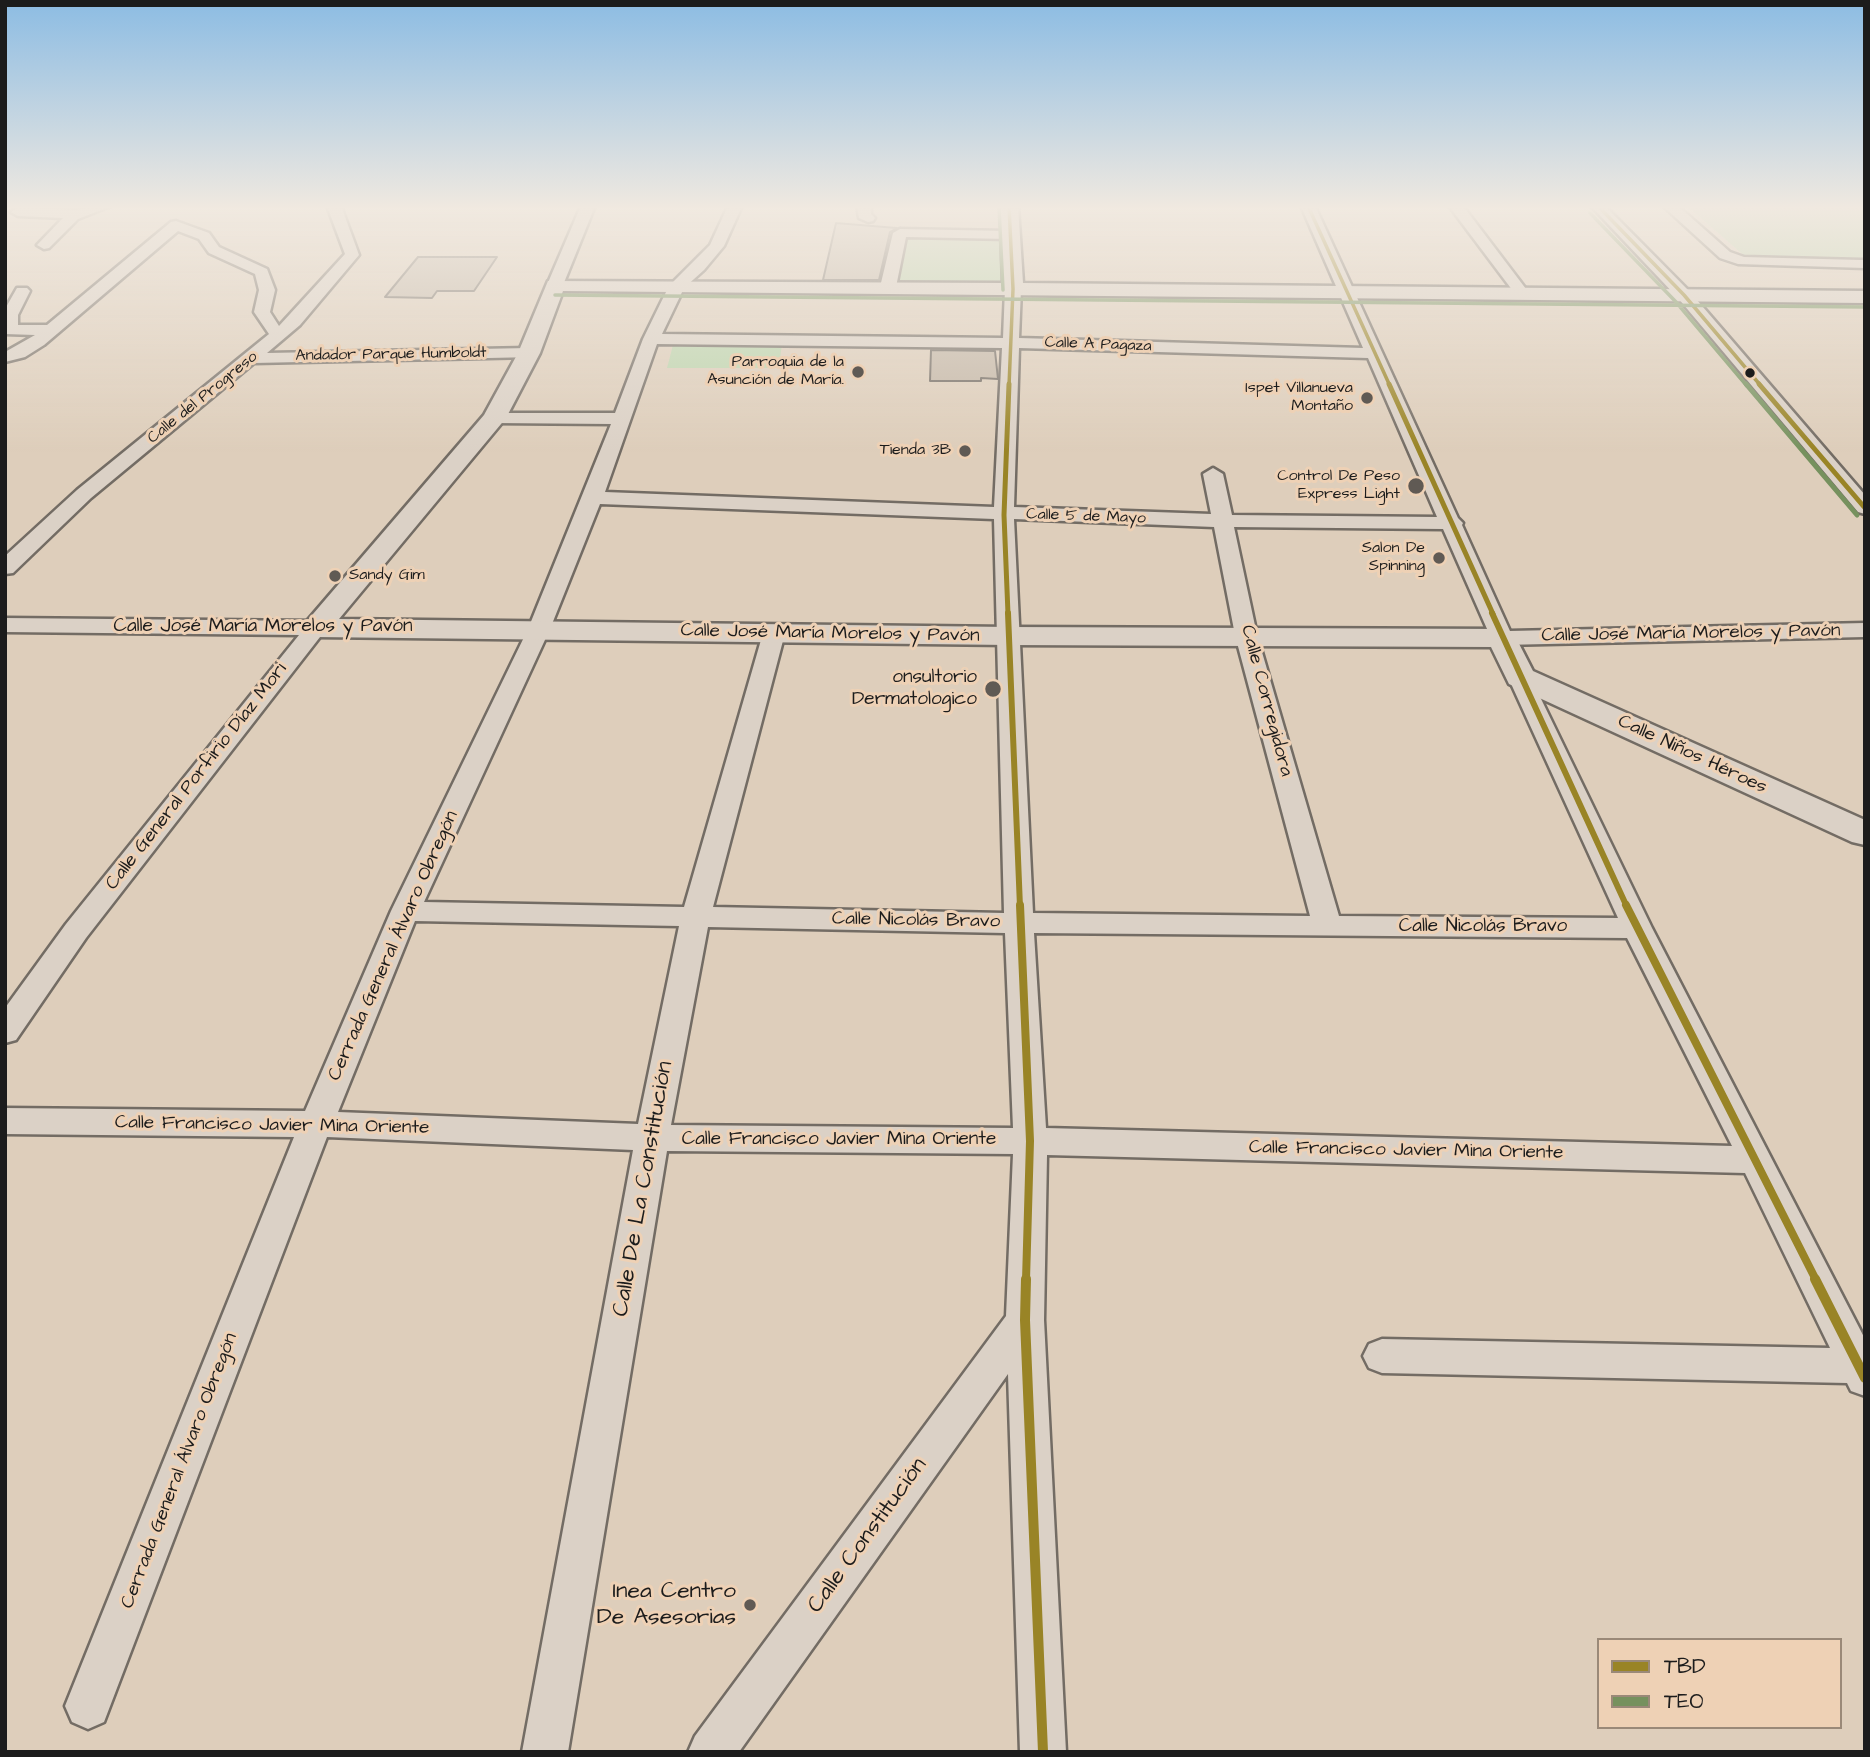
<!DOCTYPE html>
<meta charset="utf-8">
<style>
body{margin:0}
#map{position:relative;width:1870px;height:1757px;overflow:hidden;background:#decebb;font-family:"Architects Daughter",sans-serif}
canvas{display:block}
.frame{position:absolute;inset:0;border:7px solid #1c1c1c;pointer-events:none}
.legend{position:absolute;left:1597px;top:1638px;width:245px;height:91px;box-sizing:border-box;background:#eed1b5;border:2px solid #9a8978;margin:0;padding:9px 12px;list-style:none;font-size:21px;color:#1c1c1c}
.legend li{display:flex;align-items:center;gap:14px;height:35px}
.legend b{width:35px;border:2px solid #9a8978}
</style>
<div id="map">
<canvas width="1870" height="1757"></canvas>
<div class="frame"></div>
<ul class="legend">
<li><b style="height:9px;background:#998426"></b>TBD</li>
<li><b style="height:9px;background:#76915e"></b>TEO</li>
</ul>
</div>
<script>
const ctx = document.querySelector('canvas').getContext('2d');
ctx.lineJoin = 'round';
function fillPath(path, color) {
  ctx.fillStyle = color;
  ctx.fill(path, 'evenodd');
}
function poly(rows) {
  const path = new Path2D();
  for (const r of rows) {
    path.moveTo(r[0], r[1]);
    for (let i = 2; i < r.length; i += 2) path.lineTo(r[i], r[i + 1]);
  }
  return path;
}
function strokePath(path, color, width, dash) {
  ctx.strokeStyle = color;
  ctx.lineWidth = width;
  ctx.lineCap = dash ? 'butt' : 'round';
  ctx.setLineDash(dash || []);
  ctx.stroke(path);
}
function drawText(font, color, halo, rows, align = 'center') {
  ctx.font = font + ' "Architects Daughter",sans-serif';
  ctx.lineWidth = 6;
  ctx.setLineDash([]);
  ctx.textBaseline = 'middle';
  ctx.strokeStyle = halo;
  ctx.fillStyle = color;
  for (const [text, x, y, turn = 0] of rows) {
    ctx.save();
    ctx.translate(x, y);
    ctx.rotate((+turn || 0) * Math.PI / 180);
    ctx.textAlign = isNaN(turn) ? turn : align;
    if (halo) ctx.strokeText(text, 0, 0);
    ctx.fillText(text, 0, 0);
    ctx.restore();
  }
}
const green = poly([
 [1687,206,1865,206,1865,260,1748,259],
 [903,234,1005,236,1005,285,896,284],
 [674,341,782,343,779,368,667,368]
]);
const building = poly([
 [836,223,897,228,890,232,879,280,823,280,836,223],
 [418,257,497,257,474,291,437,291,432,298,385,297,418,257],
 [931,350,995,351,998,379,981,378,981,381,930,381,931,350]
]);
const minor = poly([
 [91,206,111,206,78,219,49,248,44,249,37,245,63,218,18,216,11,212,18,208,78,210,91,206],
 [327,206,341,206,359,255,300,325,267,353,529,348,535,349,537,353,535,357,254,363,91,498,13,573,5,574,5,556,77,490,269,334,254,312,259,290,255,274,209,253,199,239,178,231,44,345,25,357,5,362,5,352,35,335,5,334,5,309,17,288,27,288,30,291,18,315,18,325,47,325,171,222,176,221,209,233,219,247,267,269,275,290,270,312,279,326,345,254,327,206],
 [581,206,595,206,563,285,555,290,550,288,547,285,581,206],
 [728,206,742,206,724,246,704,270,684,288,662,334,1003,338,1005,289,1013,284,1021,289,1019,338,1363,348,1301,206,1315,206,1458,518,1463,523,1462,525,1510,631,1865,623,1865,637,1502,645,1494,643,1491,638,1443,529,1234,527,1257,635,1339,916,1618,918,1508,677,1512,672,1520,670,1528,672,1652,928,1865,1339,1865,1396,1851,1391,1847,1383,1382,1373,1369,1368,1363,1356,1369,1344,1382,1339,1830,1348,1745,1173,1047,1155,1044,1320,1066,1752,1020,1752,1008,1374,739,1752,688,1752,695,1736,1006,1316,1013,1154,667,1151,568,1752,522,1752,633,1150,327,1137,104,1722,88,1729,72,1722,65,1706,294,1137,5,1134,5,1108,305,1111,391,911,528,629,611,424,494,423,485,418,494,413,615,413,643,339,669,286,710,245,728,206],
 [657,344,1002,348,994,507,605,492,657,344],
 [1019,348,1368,358,1437,517,1232,515,1223,474,1213,468,1203,474,1211,514,1014,507,1019,348],
 [600,504,994,519,1004,913,713,907,785,633,782,628,774,626,766,628,763,633,684,907,424,902,550,629,600,504],
 [1014,519,1214,527,1235,635,1310,916,1033,913,1014,519],
 [415,921,679,926,638,1124,338,1112,415,921],
 [708,927,1005,933,1013,1128,671,1125,708,927],
 [1034,933,1627,938,1732,1146,1046,1128,1034,933],
 [857,206,871,206,871,214,875,218,873,221,868,222,859,218,857,206],
 [1449,206,1463,206,1526,289,1529,292,1526,295,1516,295,1449,206],
 [1591,206,1605,206,1690,292,1865,495,1865,514,1858,512,1678,298,1591,206],
 [1663,206,1678,206,1730,252,1744,257,1861,260,1865,260,1865,268,1738,264,1720,258,1663,206],
 [900,229,1010,231,1017,235,1010,239,906,237,896,287,888,292,880,287,893,233,900,229],
 [5,618,316,621,324,623,327,628,86,938,16,1040,5,1043,5,1008,66,924,299,635,5,632,5,618]
]);
const tertiary = poly([
 [1000,206,1018,206,1023,283,1865,291,1865,303,563,291,540,353,506,418,339,619,1009,627,1502,629,1513,632,1533,671,1865,820,1865,845,1852,842,1509,684,1491,647,1009,645,316,637,305,634,301,628,484,415,518,353,548,281,1003,283,1000,206]
]);
const bus1Far4 = poly([
 [1009,206,1013,289,1009,386],
 [1308,206,1390,386],
 [1598,206,1684,295,1761,386]
]);
const bus1Far3 = poly([
 [1389,384,1493,614],
 [1759,384,1865,508],
 [1008,614,1004,515,1009,384]
]);
const bus1Far2 = poly([
 [1008,613,1020,907],
 [1492,613,1627,907]
]);
const bus1Far1 = poly([
 [1020,905,1030,1141,1026,1280],
 [1626,905,1816,1280]
]);
const bus1 = poly([
 [1026,1279,1025,1320,1043,1752],
 [1815,1279,1865,1378]
]);
const bus2Far1 = poly([
 [999,207,1003,290],
 [1590,213,1676,302,1747,386],
 [555,295,1865,307]
]);
const bus2 = poly([
 [1746,384,1857,515]
]);
const markers = [
 [858,372,7,"#605a54"],
 [1750,373,6,"#1c1c1c"],
 [1367,398,7,"#605a54"],
 [965,451,7,"#605a54"],
 [1416,486,9,"#605a54"],
 [1439,558,7,"#605a54"],
 [335,576,7,"#605a54"],
 [993,689,9,"#605a54"],
 [750,1605,7,"#605a54"]
];
const farStreetnames = [
 ["Calle A Pagaza",1098,345,2],
 ["Andador Parque Humboldt",391,355,-1],
 ["Calle del Progreso",203,398,-39],
 ["Calle 5 de Mayo",1086,517,2]
];
const farPoinames = [
 ["Parroquia de la",844,363],
 ["Asunción de María.",844,381],
 ["Ispet Villanueva",1353,389],
 ["Montaño",1353,407],
 ["Tienda 3B",951,451],
 ["Control De Peso",1400,477],
 ["Express Light",1400,495],
 ["Salon De",1425,549],
 ["Spinning",1425,567],
 ["Sandy Gim",349,576,"left"]
];
const streetNames = [
 ["Calle José María Morelos y Pavón",263,627],
 ["Calle José María Morelos y Pavón",830,634,1],
 ["Calle José María Morelos y Pavón",1691,634,-1],
 ["Calle Corregidora",1266,701,75],
 ["Calle Niños Héroes",1692,755,25],
 ["Calle General Porfirio Díaz Mori",197,777,-52],
 ["Calle Nicolás Bravo",916,921,1],
 ["Calle Nicolás Bravo",1483,927],
 ["Cerrada General Álvaro Obregón",394,946,-66],
 ["Calle Francisco Javier Mina Oriente",272,1126,1],
 ["Calle Francisco Javier Mina Oriente",839,1140],
 ["Calle Francisco Javier Mina Oriente",1406,1151,1],
 ["Cerrada General Álvaro Obregón",180,1471,-69]
];
const poiNames = [
 ["onsultorio",977,678],
 ["Dermatologico",977,700]
];
const nearStreetnames = [
 ["Calle De La Constitución",644,1189,-80],
 ["Calle Constitución",868,1536,-54]
];
const nearPoinames = [
 ["Inea Centro",736,1592],
 ["De Asesorias",736,1618]
];
fillPath(green, '#bbd5ad');
fillPath(building, '#c4b7a7');
strokePath(building, '#736c64', 2);
strokePath(minor, '#736c64', 5);
strokePath(tertiary, '#736c64', 5);
fillPath(minor, '#dbd1c6');
fillPath(tertiary, '#dbd1c6');
strokePath(bus1Far4, '#998426', 3.5);
strokePath(bus1Far3, '#998426', 5);
strokePath(bus1Far2, '#998426', 6);
strokePath(bus1Far1, '#998426', 8);
strokePath(bus1, '#998426', 10);
strokePath(bus2Far1, '#76915e', 3.5);
strokePath(bus2, '#76915e', 5);
const sky = ctx.createLinearGradient(0, 0, 0, 452);
sky.addColorStop(0, '#8cbce3');
sky.addColorStop(0.46, '#f0e9e0');
sky.addColorStop(1, '#f0e9e000');
ctx.fillStyle = sky;
ctx.fillRect(0, 0, 1870, 452);
for (const [x, y, r, color] of markers) {
  const dot = new Path2D();
  dot.arc(x, y, r, 0, 2 * Math.PI);
  ctx.fillStyle = color;
  ctx.fill(dot);
  strokePath(dot, '#eed1b5', 2.5);
}
drawText('16px', '#1c1c1c', '#eed1b5', farStreetnames);
drawText('16px', '#1c1c1c', '#eed1b5', farPoinames, 'right');
drawText('19px', '#1c1c1c', '#eed1b5', streetNames);
drawText('19px', '#1c1c1c', '#eed1b5', poiNames, 'right');
drawText('23px', '#1c1c1c', '#eed1b5', nearStreetnames);
drawText('23px', '#1c1c1c', '#eed1b5', nearPoinames, 'right');
</script>
